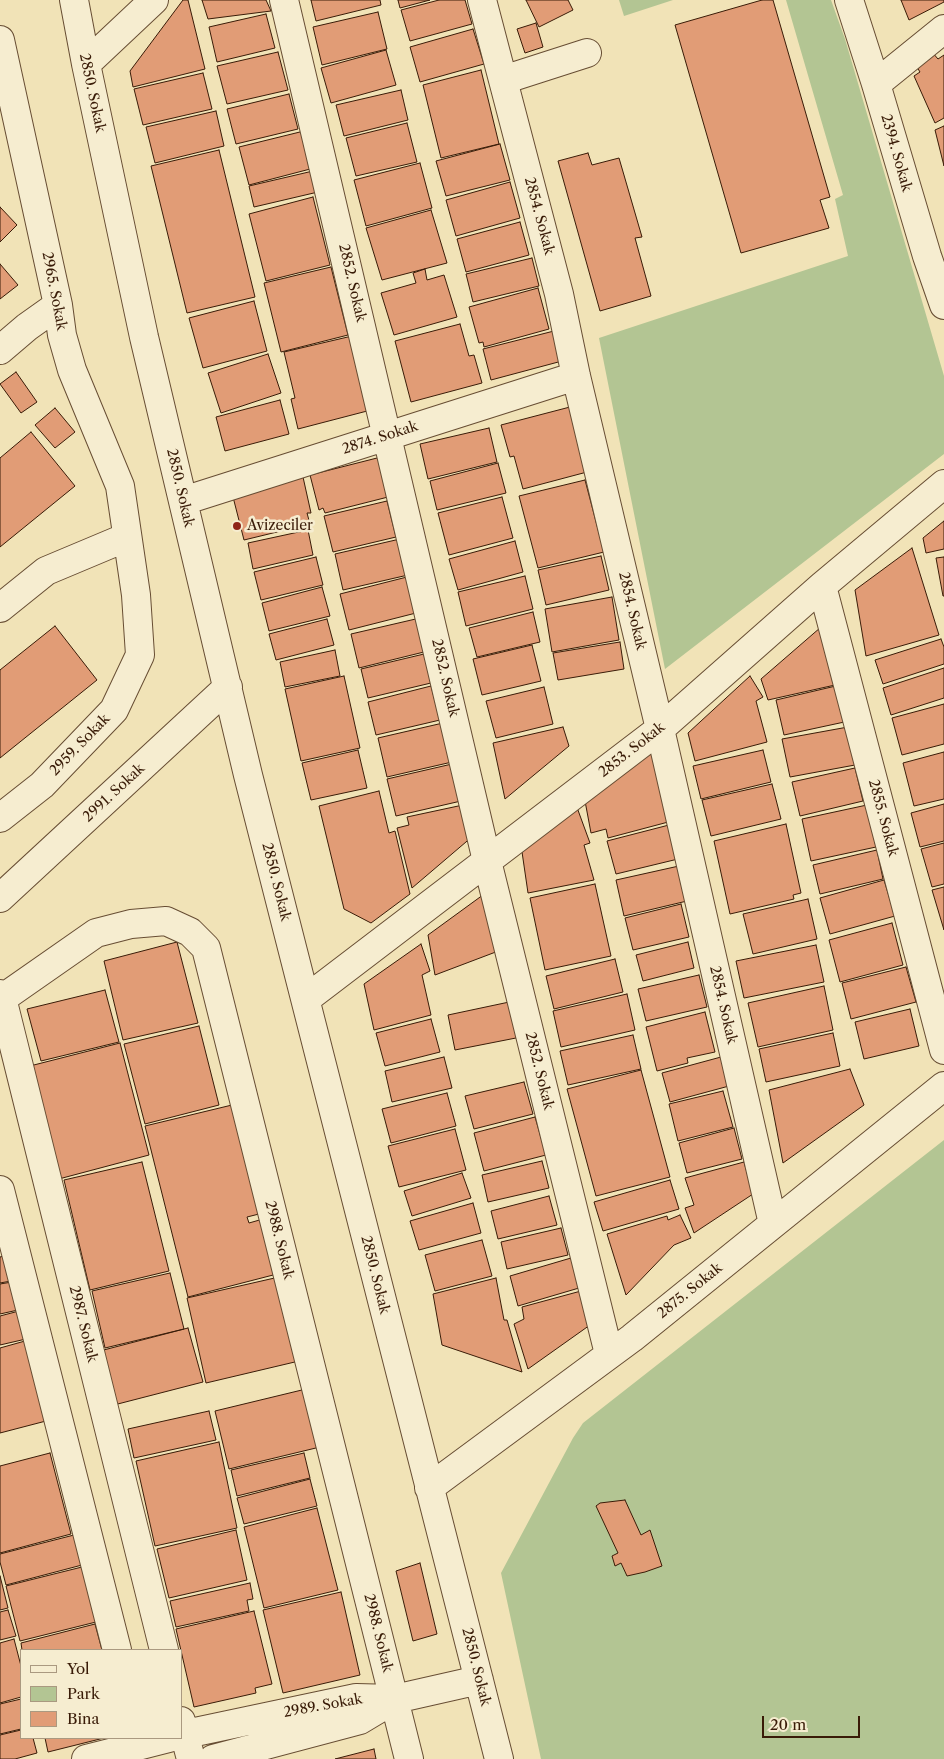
<!DOCTYPE html>
<html>
<head>
<meta charset="utf-8">
<style>
  body { margin:0 }
  #map { position:relative; width:944px; height:1759px; overflow:hidden; background:#f1e3b7; font-family:"Libre Caslon Text",serif }
  canvas { display:block }
  .legend { position:absolute; left:20px; top:1649px; width:162px; height:90px; box-sizing:border-box; background:#f6edd0; border:1px solid #aa9980; margin:0; padding:6px 9px; list-style:none; font-size:15px; color:#391b07 }
  .legend li { display:flex; align-items:center; gap:10px; height:25px }
  .legend b { width:25px; border:1px solid #aa9980 }
  .scale { position:absolute; left:762px; top:1716px; width:98px; height:22px; box-sizing:border-box; border:2px solid #391b07; border-top:0; padding-left:6px; font-size:15px; line-height:18px; white-space:nowrap; color:#391b07; -webkit-text-stroke:4px #f6edd0; paint-order:stroke }
</style>
</head>
<body>
<div id="map">
<canvas width="944" height="1759"></canvas>
<ul class="legend">
<li><b style="height:6px;background:#f6edd0"></b>Yol</li>
<li><b style="height:14px;background:#b3c593"></b>Park</li>
<li><b style="height:14px;background:#e19c76"></b>Bina</li>
</ul>
<div class="scale">20 m</div>
</div>
<script>
const ctx = document.querySelector('canvas').getContext('2d');
ctx.lineJoin = 'round';
function fill(path, color) { ctx.fillStyle = color; ctx.fill(path, 'evenodd'); }
const toPath = rows => new Path2D(rows.map(r => 'M' + r).join(''));
function trace(path, color, width, dash) { ctx.strokeStyle = color; ctx.lineWidth = width; ctx.lineCap = dash ? 'butt' : 'round'; ctx.setLineDash(dash || []); ctx.stroke(path); }
function drawText(font, color, halo, rows, align = 'center') {
  ctx.font = font + ' "Libre Caslon Text",serif'; ctx.lineWidth = 5; ctx.setLineDash([]); ctx.textBaseline = 'middle'; ctx.strokeStyle = halo; ctx.fillStyle = color; for (const [text, x, y, turn = 0] of rows) {
    ctx.save(); ctx.translate(x, y); ctx.rotate((+turn || 0) * Math.PI / 180); ctx.textAlign = isNaN(turn) ? turn : align; if (halo) ctx.strokeText(text, 0, 0); ctx.fillText(text, 0, 0); ctx.restore();
  }
}
const green = toPath([
  [619,0,673,0,624,16],
  [786,0,831,0,845,39,944,376,944,454,665,669,599,338,848,256,835,199,843,195],
  [944,1140,944,1759,541,1759,501,1573,573,1438,583,1423]
]);
const building = toPath([
  [183,0,188,0,205,69,133,87,130,71,183,0],
  [202,0,266,0,271,11,208,19,202,0],
  [311,0,380,0,381,5,316,21,311,0],
  [398,0,430,0,400,8,398,0],
  [439,0,465,0,472,24,410,41,401,10,439,0],
  [526,0,568,0,573,10,539,27,526,0],
  [762,0,773,0,830,197,820,200,829,228,741,253,675,25,762,0],
  [901,0,944,0,944,2,909,20,901,0],
  [378,12,387,49,322,65,313,27,378,12],
  [266,14,275,48,217,62,209,27,266,14],
  [536,23,543,47,525,53,517,29,536,23],
  [473,29,484,64,420,82,410,47,473,29],
  [386,50,396,85,331,103,321,68,386,50],
  [278,52,288,90,227,104,217,66,278,52],
  [932,52,938,59,944,55,944,118,935,123,914,76,920,72,915,64,932,52],
  [481,70,499,144,441,158,423,85,481,70],
  [203,73,212,109,143,125,134,89,203,73],
  [401,90,408,120,344,136,336,105,401,90],
  [289,94,298,129,236,144,227,109,289,94],
  [216,111,224,146,155,163,146,127,216,111],
  [407,123,417,162,356,176,346,138,407,123],
  [944,126,944,166,935,130,944,126],
  [304,131,314,168,249,185,239,147,304,131],
  [500,144,510,180,446,196,436,161,500,144],
  [219,150,255,297,187,313,151,166,219,150],
  [588,153,592,165,619,158,642,237,635,238,651,296,600,311,558,161,588,153],
  [420,163,432,208,366,226,354,180,420,163],
  [313,171,318,192,254,207,249,186,313,171],
  [510,182,520,218,456,236,446,200,510,182],
  [313,197,330,265,266,281,249,214,313,197],
  [0,207,17,225,0,242,0,207],
  [431,210,447,263,382,280,366,228,431,210],
  [520,222,529,255,466,272,457,239,520,222],
  [532,258,539,286,473,302,466,274,532,258],
  [0,264,18,285,0,299,0,264],
  [331,267,348,335,281,352,264,283,331,267],
  [425,269,427,280,444,275,457,317,394,335,381,293,416,283,413,273,425,269],
  [538,288,549,329,484,347,483,342,479,343,469,307,538,288],
  [254,301,267,351,203,368,189,318,254,301],
  [460,324,469,356,474,355,482,383,411,402,395,341,460,324],
  [554,331,562,361,491,380,483,349,554,331],
  [352,336,371,410,298,429,291,399,295,398,284,352,352,336],
  [268,354,281,393,221,413,208,373,268,354],
  [16,372,37,402,21,413,0,384,16,372],
  [280,400,289,434,225,451,216,417,280,400],
  [570,407,587,472,523,489,514,456,510,457,501,425,570,407],
  [55,408,75,432,55,448,35,425,55,408],
  [489,428,497,462,428,479,420,444,489,428],
  [31,432,75,486,0,547,0,458,31,432],
  [381,457,392,496,325,513,323,508,319,510,310,475,381,457],
  [498,463,506,493,437,510,430,481,498,463],
  [303,477,311,513,307,513,310,524,244,540,232,493,303,477],
  [585,480,604,552,538,568,519,496,585,480],
  [502,497,513,538,449,555,438,513,502,497],
  [387,501,396,537,333,552,324,516,387,501],
  [944,521,944,549,926,553,923,538,944,521],
  [308,530,313,555,253,569,248,543,308,530],
  [400,539,408,575,343,590,335,554,400,539],
  [515,541,523,572,458,590,449,559,515,541],
  [912,548,939,635,866,656,855,590,912,548],
  [601,556,609,590,546,605,538,570,601,556],
  [316,557,323,585,261,600,254,572,316,557],
  [944,557,944,596,943,596,936,558,944,557],
  [525,576,533,609,466,626,458,592,525,576],
  [407,577,416,613,349,630,340,594,407,577],
  [322,587,330,616,269,631,262,603,322,587],
  [612,597,619,640,552,652,545,609,612,597],
  [533,612,540,642,477,657,469,628,533,612],
  [420,618,428,651,359,668,351,634,420,618],
  [327,619,334,645,276,660,269,634,327,619],
  [828,621,844,683,768,700,761,679,828,621],
  [55,626,97,680,0,758,0,670,55,626],
  [941,639,944,647,944,664,883,684,875,660,941,639],
  [620,642,624,669,558,680,553,653,620,642],
  [532,645,541,681,482,695,473,659,532,645],
  [335,650,340,676,285,687,280,662,335,650],
  [424,654,431,683,368,698,361,669,424,654],
  [944,668,944,698,891,715,883,688,944,668],
  [344,676,360,748,301,761,285,689,344,676],
  [750,676,763,697,756,701,767,742,695,761,688,733,750,676],
  [840,685,849,721,784,735,776,700,840,685],
  [431,686,440,720,376,735,368,702,431,686],
  [544,687,553,724,496,738,486,701,544,687],
  [944,704,944,744,902,755,892,718,944,704],
  [443,723,452,762,387,777,378,738,443,723],
  [563,727,569,746,505,799,493,743,563,727],
  [848,727,855,765,790,777,782,739,848,727],
  [358,750,367,788,311,800,302,763,358,750],
  [763,750,771,782,701,799,693,766,763,750],
  [652,751,672,821,608,838,606,829,591,833,585,801,652,751],
  [944,752,944,799,914,806,903,763,944,752],
  [452,764,461,801,396,816,387,779,452,764],
  [855,768,863,801,800,816,792,782,855,768],
  [772,784,781,819,711,836,702,800,772,784],
  [379,791,389,833,395,831,410,894,371,923,344,909,319,806,379,791],
  [575,802,590,843,584,845,594,880,528,893,521,845,575,802],
  [944,804,944,841,920,847,911,813,944,804],
  [463,805,473,836,412,888,397,828,409,825,407,817,463,805],
  [867,805,876,847,811,861,802,819,867,805],
  [786,824,801,893,793,895,794,899,730,914,714,841,786,824],
  [669,825,678,859,616,874,607,841,669,825],
  [944,843,944,884,932,887,921,849,944,843],
  [877,850,883,879,820,894,813,865,877,850],
  [679,866,687,901,624,916,616,880,679,866],
  [884,880,895,916,830,934,820,898,884,880],
  [595,884,611,956,545,970,530,898,595,884],
  [944,887,944,930,932,890,944,887],
  [487,892,501,950,435,975,428,935,487,892],
  [808,899,817,939,753,954,743,914,808,899],
  [681,904,689,937,633,950,625,918,681,904],
  [892,923,903,965,840,982,829,940,892,923],
  [177,942,198,1023,123,1040,104,961,177,942],
  [688,942,694,968,643,981,636,955,688,942],
  [421,944,430,971,422,975,431,1015,374,1030,364,984,421,944],
  [816,945,824,982,744,998,736,961,816,945],
  [615,959,623,992,554,1009,546,976,615,959],
  [906,967,916,1002,851,1019,842,983,906,967],
  [699,975,707,1007,646,1021,638,989,699,975],
  [824,986,833,1030,758,1047,748,1003,824,986],
  [105,990,119,1042,41,1061,27,1009,105,990],
  [627,994,635,1030,561,1047,553,1011,627,994],
  [514,1001,521,1037,455,1050,448,1015,514,1001],
  [910,1009,919,1046,864,1059,855,1022,910,1009],
  [705,1012,715,1052,687,1058,688,1063,657,1071,646,1027,705,1012],
  [431,1019,440,1052,385,1066,376,1033,431,1019],
  [199,1026,219,1105,145,1124,124,1044,199,1026],
  [833,1033,840,1066,766,1082,759,1049,833,1033],
  [633,1035,641,1069,568,1085,560,1051,633,1035],
  [120,1043,149,1155,55,1180,26,1067,120,1043],
  [444,1057,452,1088,392,1102,385,1071,444,1057],
  [721,1057,729,1086,670,1102,662,1073,721,1057],
  [850,1069,864,1105,783,1163,769,1090,850,1069],
  [641,1070,670,1177,596,1196,567,1089,641,1070],
  [524,1082,533,1114,474,1129,465,1096,524,1082],
  [723,1091,733,1127,678,1141,669,1104,723,1091],
  [447,1093,456,1126,391,1143,382,1109,447,1093],
  [232,1105,259,1214,247,1217,249,1223,263,1219,277,1274,188,1297,145,1126,232,1105],
  [535,1117,546,1155,484,1171,474,1133,535,1117],
  [734,1128,742,1159,687,1173,679,1143,734,1128],
  [455,1129,466,1170,399,1187,388,1146,455,1129],
  [542,1161,549,1188,488,1202,482,1175,542,1161],
  [142,1162,169,1271,90,1290,64,1180,142,1162],
  [744,1162,753,1194,694,1233,685,1208,694,1205,685,1178,744,1162],
  [462,1173,471,1198,412,1216,404,1191,462,1173],
  [670,1180,679,1209,603,1231,594,1202,670,1180],
  [549,1196,557,1225,498,1239,491,1211,549,1196],
  [473,1203,481,1233,419,1250,410,1221,473,1203],
  [680,1215,691,1238,674,1245,626,1295,607,1234,667,1216,668,1220,680,1215],
  [561,1228,568,1255,507,1269,501,1242,561,1228],
  [482,1240,492,1276,435,1291,425,1255,482,1240],
  [4,1256,11,1281,0,1283,0,1257,4,1256],
  [571,1258,579,1288,518,1306,510,1276,571,1258],
  [170,1273,184,1329,105,1348,92,1291,170,1273],
  [279,1277,299,1361,206,1383,187,1298,279,1277],
  [496,1278,504,1320,507,1320,522,1372,442,1345,433,1294,496,1278],
  [12,1282,18,1310,0,1314,0,1284,12,1282],
  [581,1291,590,1325,528,1369,514,1324,524,1319,522,1307,581,1291],
  [19,1311,26,1339,0,1345,0,1316,19,1311],
  [188,1328,203,1382,110,1406,96,1352,188,1328],
  [25,1341,46,1421,0,1433,0,1348,25,1341],
  [306,1389,320,1447,229,1469,215,1411,306,1389],
  [209,1411,216,1440,134,1458,128,1429,209,1411],
  [219,1442,237,1528,155,1546,136,1461,219,1442],
  [50,1453,71,1534,0,1553,0,1466,50,1453],
  [304,1453,310,1478,237,1496,231,1470,304,1453],
  [310,1479,317,1506,244,1524,237,1498,310,1479],
  [625,1500,641,1535,650,1530,662,1566,645,1572,627,1576,621,1563,615,1566,612,1556,618,1553,596,1506,600,1503,625,1500],
  [317,1508,338,1590,264,1608,244,1527,317,1508],
  [236,1530,247,1580,169,1598,157,1549,236,1530],
  [74,1535,82,1565,6,1585,0,1562,0,1554,74,1535],
  [420,1563,437,1634,413,1641,396,1571,420,1563],
  [82,1567,96,1622,20,1641,6,1586,82,1567],
  [0,1576,8,1608,0,1610,0,1576],
  [250,1583,253,1599,247,1600,249,1611,176,1627,170,1601,250,1583],
  [341,1592,360,1675,283,1693,263,1610,341,1592],
  [8,1610,16,1636,0,1640,0,1612,8,1610],
  [254,1611,272,1684,255,1688,256,1693,194,1707,176,1629,254,1611],
  [95,1624,102,1650,22,1650,21,1643,95,1624],
  [14,1639,21,1666,21,1697,0,1703,0,1643,14,1639],
  [21,1699,21,1729,0,1734,0,1704,21,1699],
  [21,1730,21,1738,33,1738,37,1753,15,1759,0,1759,0,1735,21,1730],
  [45,1738,104,1738,48,1752,45,1738],
  [374,1749,376,1759,335,1759,374,1749]
]);
const minor = toPath([
  [74,0,86,64,144,337,248,775,499,1759],
  [284,0,487,861,609,1354],
  [482,0,559,294,576,376,660,729,773,1224],
  [849,0,876,84,927,256,944,305],
  [0,40,58,305,62,335,72,370,120,486,136,595,140,655,114,710,42,785,0,818],
  [86,64,154,0],
  [503,80,587,53],
  [876,84,944,29],
  [0,350,27,327,58,305],
  [183,501,576,376],
  [822,586,944,1050],
  [0,608,46,571,127,537],
  [0,898,228,687],
  [0,994,2,998,164,1650],
  [306,999,660,729,822,586,944,484],
  [0,1000,96,933,131,924,166,921,190,932,206,948,409,1759],
  [0,1190,117,1650],
  [429,1488,632,1338,944,1086],
  [181,1721,191,1759],
  [181,1735,356,1698,395,1699,479,1680],
  [86,1759,169,1738],
  [213,1759,360,1720,395,1699]
]);
const markers = [
  [237,526,5,"#8f2418"]
];
const streetNames = [
  ["2850. Sokak",92,93,78],
  ["2394. Sokak",896,153,74],
  ["2854. Sokak",539,216,75],
  ["2852. Sokak",352,283,77],
  ["2965. Sokak",54,291,79],
  ["2874. Sokak",380,438,-18],
  ["2850. Sokak",180,488,77],
  ["2854. Sokak",632,611,77],
  ["2852. Sokak",445,678,77],
  ["2959. Sokak",80,745,-46],
  ["2853. Sokak",632,750,-38],
  ["2991. Sokak",114,793,-43],
  ["2855. Sokak",883,818,75],
  ["2850. Sokak",276,882,76],
  ["2854. Sokak",723,1005,77],
  ["2852. Sokak",539,1071,76],
  ["2988. Sokak",279,1240,76],
  ["2850. Sokak",375,1275,76],
  ["2875. Sokak",690,1291,-39],
  ["2987. Sokak",83,1324,76],
  ["2988. Sokak",378,1633,76],
  ["2850. Sokak",476,1667,76],
  ["2989. Sokak",323,1706,-10]
];
const poiNames = [
  ["Avizeciler",247,526]
];
fill(green, '#b3c593');
fill(building, '#e19c76');
trace(building, '#391b07', 1);
trace(minor, '#674d33', 30);
trace(minor, '#f6edd0', 28);
for (const [x, y, r, color] of markers) { const dot = new Path2D(); dot.arc(x, y, r, 0, 2 * Math.PI); ctx.fillStyle = color; ctx.fill(dot); trace(dot, '#f6edd0', 2); }
drawText('14px', '#391b07', '#f6edd0', streetNames);
drawText('14px', '#391b07', '#f6edd0', poiNames, 'left');
</script>
</body>
</html>
